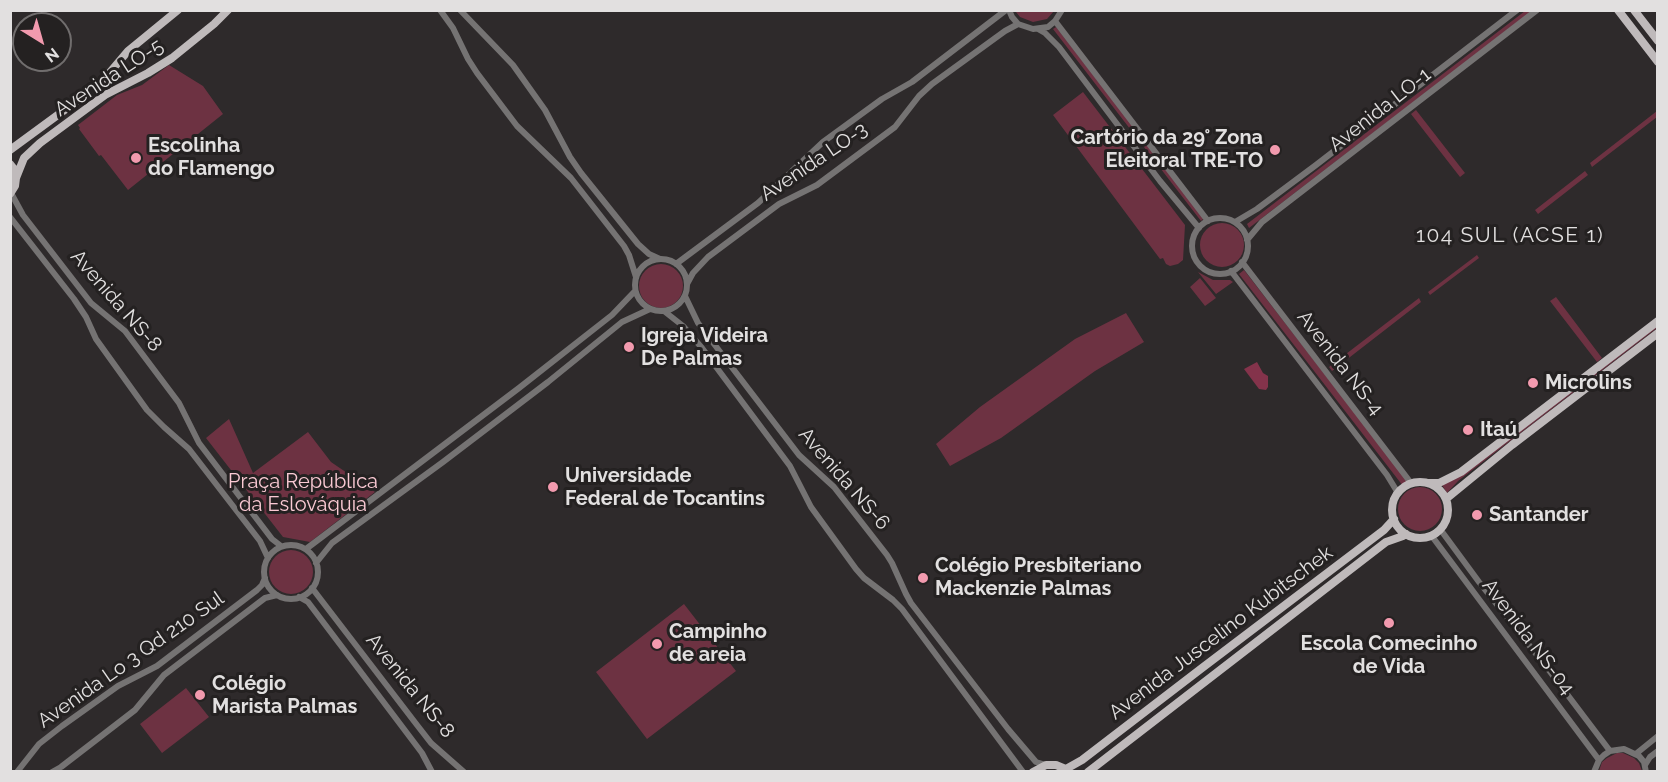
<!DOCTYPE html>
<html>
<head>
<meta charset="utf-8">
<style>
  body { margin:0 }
  #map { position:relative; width:1668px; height:782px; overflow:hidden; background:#2e2a2b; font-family:Raleway,sans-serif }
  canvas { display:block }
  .frame { position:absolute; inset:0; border:12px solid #e2e0e0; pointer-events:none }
  .north { position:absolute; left:12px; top:12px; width:60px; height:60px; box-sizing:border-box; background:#242121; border:2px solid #706d6d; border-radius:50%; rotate:143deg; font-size:16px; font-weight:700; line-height:24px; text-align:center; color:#e2e0e0 }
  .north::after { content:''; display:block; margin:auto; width:21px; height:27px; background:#f29aae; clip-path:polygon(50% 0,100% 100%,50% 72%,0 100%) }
</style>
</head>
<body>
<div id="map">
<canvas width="1668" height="782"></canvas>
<div class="frame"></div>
<div class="north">N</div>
</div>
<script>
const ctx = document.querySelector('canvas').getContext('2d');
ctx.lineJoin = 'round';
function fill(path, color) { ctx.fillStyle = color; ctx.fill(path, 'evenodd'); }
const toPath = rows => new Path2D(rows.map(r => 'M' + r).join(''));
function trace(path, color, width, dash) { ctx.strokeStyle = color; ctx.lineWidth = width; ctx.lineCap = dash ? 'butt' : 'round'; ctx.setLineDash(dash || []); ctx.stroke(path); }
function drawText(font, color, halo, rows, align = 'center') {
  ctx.font = font + ' Raleway,sans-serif'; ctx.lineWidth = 6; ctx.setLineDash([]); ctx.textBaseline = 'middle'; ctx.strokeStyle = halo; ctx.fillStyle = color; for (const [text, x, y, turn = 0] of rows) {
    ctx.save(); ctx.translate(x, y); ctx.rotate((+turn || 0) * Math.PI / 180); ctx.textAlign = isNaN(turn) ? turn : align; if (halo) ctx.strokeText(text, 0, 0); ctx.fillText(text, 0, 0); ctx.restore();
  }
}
const green = toPath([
  [1525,11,1532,11,1249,228,1247,224],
  [1016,12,1016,11,1054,11,1047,19,1033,22,1020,17],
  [1056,27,1204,218,1201,221,1053,29],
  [169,65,203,86,223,114,128,190,101,155,99,156,79,129,80,128,78,125,117,95,142,85],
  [1083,92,1185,225,1183,260,1178,264,1170,266,1166,264,1163,258,1160,259,1053,115],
  [1416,110,1465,173,1460,177,1411,114],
  [1657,111,1657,117,1592,167,1590,163],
  [1585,171,1588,175,1538,214,1535,210],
  '1200 245a22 22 0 1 1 44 0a22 22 0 1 1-44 0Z',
  [1477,255,1479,258,1430,295,1428,292],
  '639 286a22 22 0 1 1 44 0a22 22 0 1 1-44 0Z',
  [1244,270,1408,482,1403,486,1239,274],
  [1198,272,1213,280,1230,280,1233,282,1216,294],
  [1200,278,1216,298,1205,306,1190,287],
  [1556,297,1602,358,1597,362,1550,301],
  [1419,298,1421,302,1332,371,1329,367],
  [1126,313,1144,342,1095,371,1001,438,950,466,936,444,980,407,1075,339],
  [1657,323,1657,328,1458,481,1447,493,1442,485],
  [229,419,253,473,308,432,331,462,375,492,310,542,283,537,206,438],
  '1398 509a22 22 0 1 1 44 0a22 22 0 1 1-44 0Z',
  '269 572a22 22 0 1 1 44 0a22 22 0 1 1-44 0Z',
  [684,604,736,671,647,739,596,672],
  [186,688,209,717,162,753,140,724],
  [1617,753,1623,753,1634,758,1639,763,1642,771,1599,771,1602,762,1607,758]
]);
const forest = toPath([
  [1257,362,1263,373,1268,376,1268,387,1266,390,1259,389,1244,369]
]);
const minor = toPath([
  [440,10,453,28,468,59,477,73,517,126,571,178,624,246,629,255,636,277],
  [460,10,513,65,545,110,570,157,581,173,638,244,649,254,660,259],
  [1009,10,1012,17,1018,24,1033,29,1048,27,1055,21,1062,10],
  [1055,21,1208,221],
  [1038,29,1045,33,1059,47,1160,181,1199,228],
  [11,193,23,215,91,303,125,331,179,403,199,443,272,539,281,546],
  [10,217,74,299,86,317,96,339,147,410,164,427,189,449,260,541,268,558],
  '1192 246a28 28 0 1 1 56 0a28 28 0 1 1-56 0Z',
  [1235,222,1257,209,1316,165,1517,10],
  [1247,240,1262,222,1537,10],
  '635 285a26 26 0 1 1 52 0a26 26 0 1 1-52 0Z',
  [1242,262,1411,483],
  [676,264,758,203,823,142,882,99,912,82,1006,10],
  [1231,271,1387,475,1398,493],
  [687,284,693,273,708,257,779,204,817,185,895,127,919,96,932,84,1005,31,1018,24],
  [685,296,698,323,799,455,834,487,887,555,892,563,906,594,911,603,1008,729,1036,762,1046,765],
  [664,311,683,326,702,348,790,466,811,507,856,569,864,578,893,600,902,609,1023,772],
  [1440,529,1479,582,1548,669,1610,751],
  [1431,535,1599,760],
  '264 572a27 27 0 1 1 54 0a27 27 0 1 1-54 0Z',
  [306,549,519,388,612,315,635,291],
  [316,563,332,543,443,462,548,382,622,322,650,309],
  [312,588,417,725,431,743,464,772],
  [299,597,308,602,422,753,432,772],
  [1637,753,1658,736],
  [1645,765,1650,757,1658,751],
  [17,772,39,744,62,726,118,686,157,666,257,590,262,585,265,578],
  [52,772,61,767,135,710,164,675,265,598,277,595],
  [1594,772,1599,760,1604,755,1610,751,1624,749,1639,756,1644,762,1646,772]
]);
const major = toPath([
  [1618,10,1658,62],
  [1634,10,1658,41],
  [10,150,100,84,128,51,178,10],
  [10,164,14,169,16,178,15,186,10,194],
  [16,178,24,158,40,143,105,95,148,73,172,58,214,24,228,10],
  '1392 510a28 28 0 1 1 56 0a28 28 0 1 1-56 0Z',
  [1427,483,1439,483,1461,472,1658,321],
  [1446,499,1512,445,1658,333],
  [1066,769,1082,760,1202,668,1384,530,1394,519],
  [1033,772,1046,765,1056,765,1068,770],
  [1088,772,1386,542,1403,536,1406,534]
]);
const markers = [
  [1275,150,6,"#f29aae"],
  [136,158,6,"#f29aae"],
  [629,347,6,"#f29aae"],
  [1533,383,6,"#f29aae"],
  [1468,430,6,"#f29aae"],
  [553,487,6,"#f29aae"],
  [1477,515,6,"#f29aae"],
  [923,578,6,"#f29aae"],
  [1389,623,6,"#f29aae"],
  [657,644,6,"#f29aae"],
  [200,695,6,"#f29aae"]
];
const streetNames = [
  ["Avenida LO-5",109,78,-33],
  ["Avenida LO-1",1380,110,-38],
  ["Avenida LO-3",814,162,-34],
  ["Avenida NS-8",116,301,49],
  ["Avenida NS-4",1340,363,52],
  ["Avenida NS-6",844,479,49],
  ["Avenida Juscelino Kubitschek",1221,633,-37],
  ["Avenida NS-04",1528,637,53],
  ["Avenida Lo 3 Qd 210 Sul",131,660,-35],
  ["Avenida NS-8",410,686,51]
];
const poiNames = [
  ["Cartório da 29° Zona",1263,138,"right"],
  ["Eleitoral TRE-TO",1263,161,"right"],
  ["Escolinha",148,146],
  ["do Flamengo",148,169],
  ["Igreja Videira",641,336],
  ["De Palmas",641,359],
  ["Microlins",1545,383],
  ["Itaú",1480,430],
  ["Universidade",565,476],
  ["Federal de Tocantins",565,499],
  ["Santander",1489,515],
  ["Colégio Presbiteriano",935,566],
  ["Mackenzie Palmas",935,589],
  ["Campinho",669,632],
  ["de areia",669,655],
  ["Escola Comecinho",1389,644,"center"],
  ["de Vida",1389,667,"center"],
  ["Colégio",212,684],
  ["Marista Palmas",212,707]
];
const parkNames = [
  ["Praça República",303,482],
  ["da Eslováquia",303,505]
];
const neighbourhoodNames = [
  ["104 SUL (ACSE 1)",1510,236]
];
fill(green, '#6d3242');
fill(forest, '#84334b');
trace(minor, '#757373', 6);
trace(major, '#bfbabb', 8);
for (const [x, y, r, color] of markers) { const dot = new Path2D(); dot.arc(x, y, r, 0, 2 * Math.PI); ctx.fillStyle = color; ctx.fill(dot); trace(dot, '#242121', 2); }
drawText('20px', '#e2e0e0', '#242121', streetNames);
drawText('bold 20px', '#e2e0e0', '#242121', poiNames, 'left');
drawText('20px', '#fbcad4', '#242121', parkNames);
ctx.letterSpacing = '1.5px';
drawText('21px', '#e2e0e0', '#242121', neighbourhoodNames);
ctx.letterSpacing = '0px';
</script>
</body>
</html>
